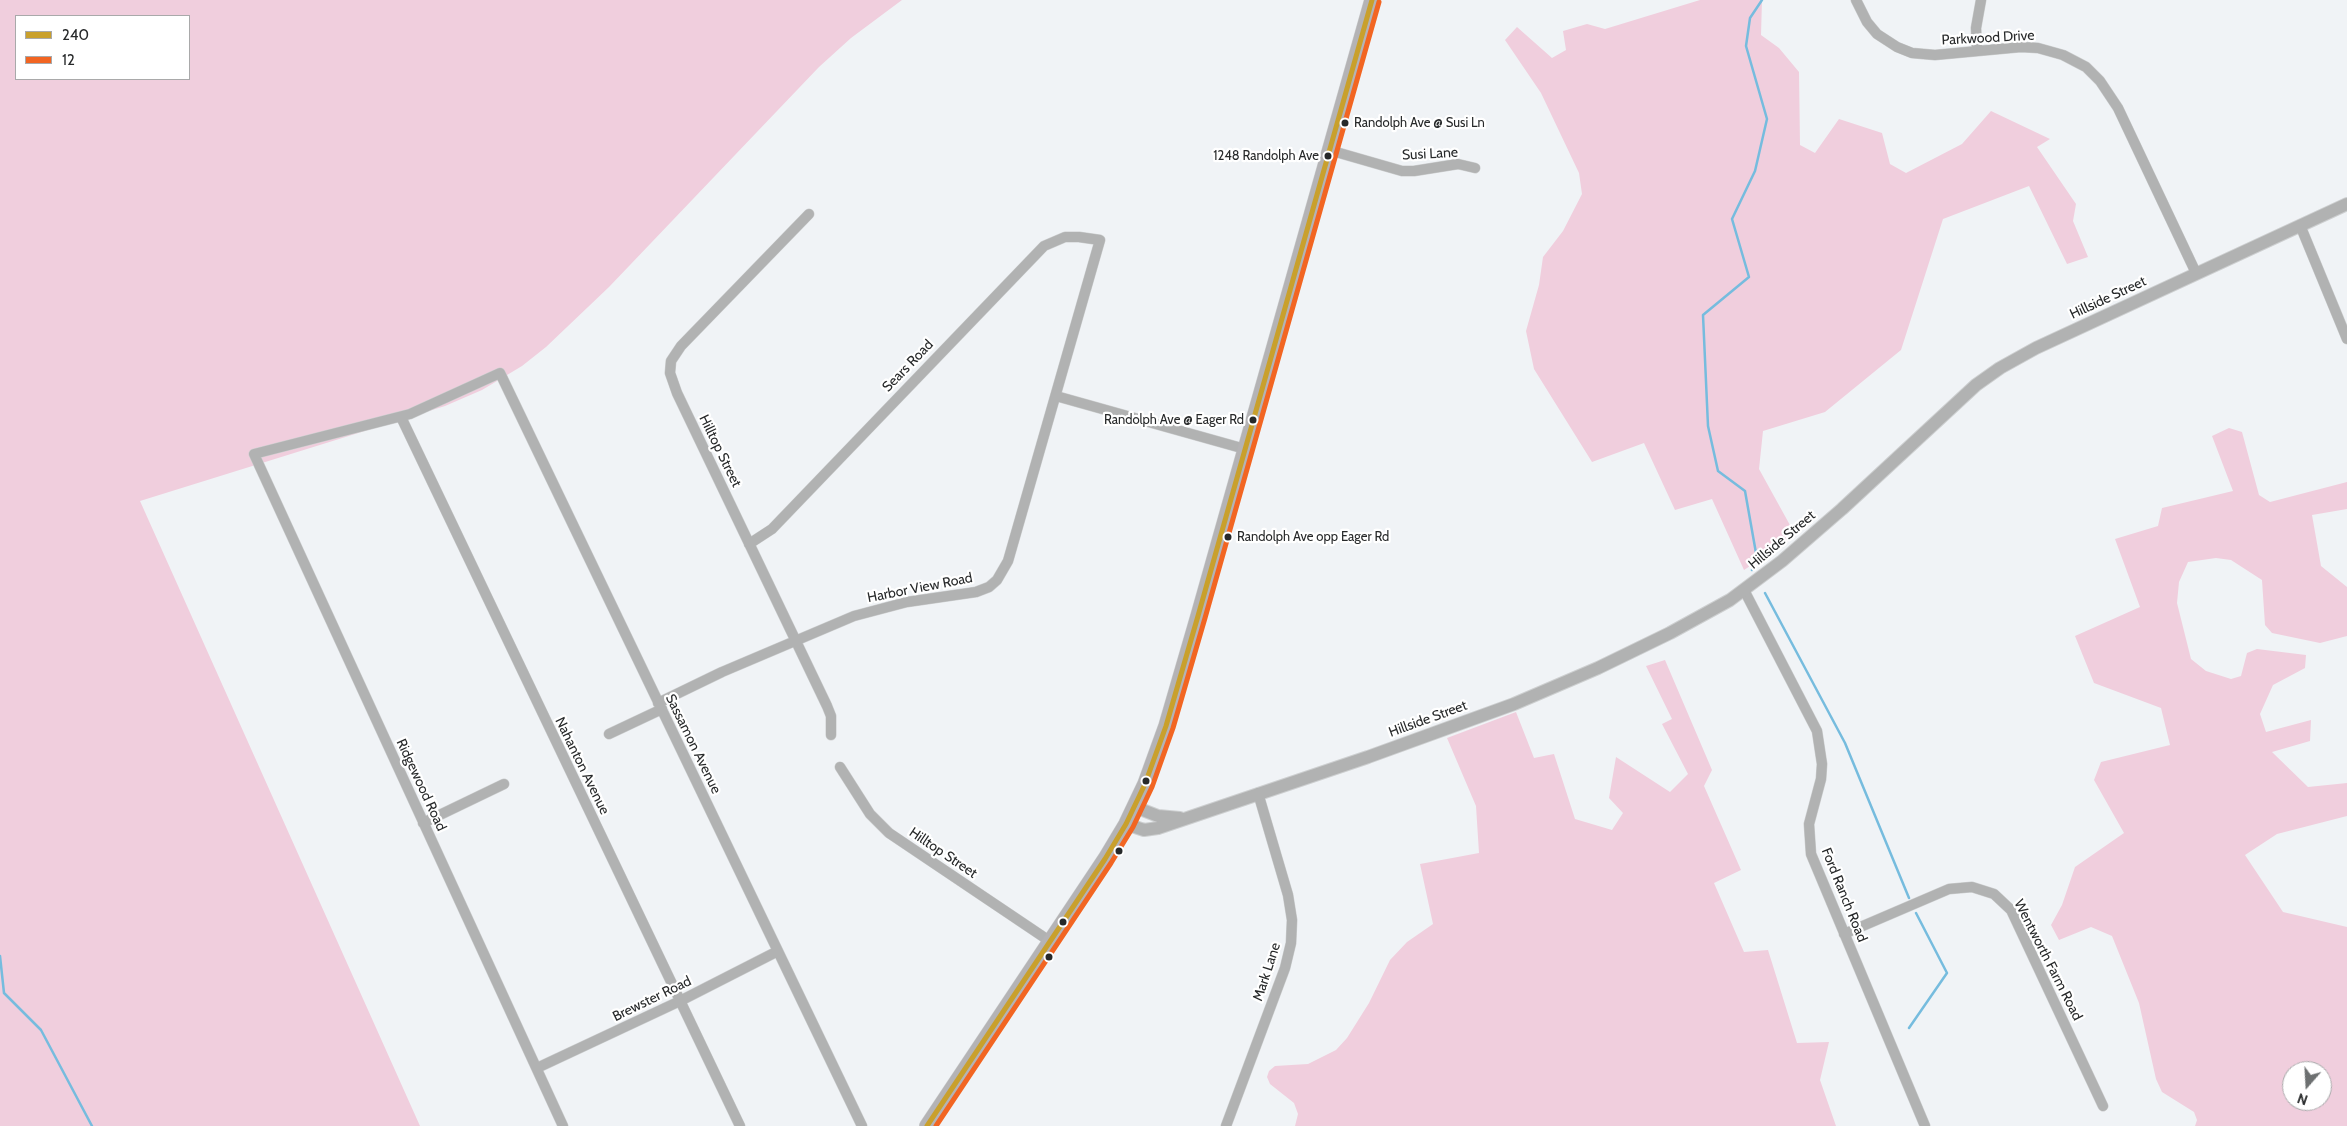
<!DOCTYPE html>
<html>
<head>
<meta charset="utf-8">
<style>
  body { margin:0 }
  #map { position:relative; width:2347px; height:1126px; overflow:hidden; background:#f0f3f6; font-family:Cabin,sans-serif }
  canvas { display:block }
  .legend { position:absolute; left:15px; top:15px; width:175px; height:65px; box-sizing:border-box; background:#fff; border:1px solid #a9a9aa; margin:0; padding:6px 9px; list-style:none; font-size:15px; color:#27292a }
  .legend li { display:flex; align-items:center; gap:10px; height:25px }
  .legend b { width:25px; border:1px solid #a9a9aa }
  .north { position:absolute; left:2282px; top:1061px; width:50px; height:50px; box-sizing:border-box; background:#fff; border:1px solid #a9a9aa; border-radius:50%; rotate:199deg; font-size:14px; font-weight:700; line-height:20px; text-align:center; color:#27292a }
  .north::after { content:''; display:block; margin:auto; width:18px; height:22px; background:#6d7071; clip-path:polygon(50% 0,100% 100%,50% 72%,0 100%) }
</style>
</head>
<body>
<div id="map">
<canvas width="2347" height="1126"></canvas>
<ul class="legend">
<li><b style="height:6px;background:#c9a02c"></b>240</li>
<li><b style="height:6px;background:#f26522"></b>12</li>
</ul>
<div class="north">N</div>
</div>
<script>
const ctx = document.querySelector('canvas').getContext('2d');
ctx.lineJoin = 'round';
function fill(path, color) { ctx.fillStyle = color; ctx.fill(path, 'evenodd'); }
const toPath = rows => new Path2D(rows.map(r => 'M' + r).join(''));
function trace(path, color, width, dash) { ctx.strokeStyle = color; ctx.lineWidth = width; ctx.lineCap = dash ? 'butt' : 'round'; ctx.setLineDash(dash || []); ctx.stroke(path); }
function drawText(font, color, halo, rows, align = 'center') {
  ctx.font = font + ' Cabin,sans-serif'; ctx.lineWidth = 4.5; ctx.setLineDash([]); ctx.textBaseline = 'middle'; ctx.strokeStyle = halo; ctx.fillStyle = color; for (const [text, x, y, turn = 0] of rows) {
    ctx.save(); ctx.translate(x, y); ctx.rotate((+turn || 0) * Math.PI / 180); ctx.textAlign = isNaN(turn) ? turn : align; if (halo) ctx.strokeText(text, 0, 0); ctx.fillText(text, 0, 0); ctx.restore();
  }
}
const green = toPath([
  [0,0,902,0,851,38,819,67,609,287,546,347,522,366,482,390,445,406,140,501,420,1126,0,1126],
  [16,16,189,16,189,79,16,79],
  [1700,0,1762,0,1761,35,1779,48,1799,72,1800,145,1815,153,1839,119,1882,133,1890,164,1906,173,1962,144,1991,111,2050,139,2037,147,2076,204,2073,221,2088,257,2067,264,2029,186,1943,219,1901,350,1825,412,1763,431,1759,469,1796,536,1744,570,1712,499,1675,510,1644,443,1592,462,1534,369,1526,331,1539,285,1543,257,1563,231,1582,194,1579,173,1541,93,1505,40,1517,27,1552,58,1566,50,1563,31,1587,24,1605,29],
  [2229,428,2242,432,2259,495,2270,502,2347,482,2347,509,2312,515,2321,566,2347,587,2347,636,2320,643,2272,633,2265,625,2262,580,2231,560,2216,558,2188,562,2179,582,2177,603,2191,659,2206,671,2231,679,2241,676,2247,653,2257,649,2306,655,2305,668,2273,685,2260,714,2266,732,2311,720,2310,741,2272,752,2308,787,2347,783,2347,816,2277,834,2245,855,2283,912,2347,927,2347,1126,2195,1126,2197,1120,2194,1112,2162,1092,2156,1079,2139,1003,2112,936,2091,927,2059,940,2051,925,2062,905,2075,867,2124,833,2094,780,2101,762,2170,745,2161,708,2094,683,2075,636,2140,607,2115,539,2158,526,2162,508,2233,491,2212,436],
  [2292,1071,2322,1071,2322,1101,2292,1101],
  [1665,660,1712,770,1704,786,1741,870,1714,883,1744,952,1768,950,1797,1043,1829,1042,1820,1080,1836,1126,1295,1126,1298,1114,1294,1103,1270,1084,1267,1077,1269,1071,1275,1066,1308,1064,1336,1050,1347,1038,1369,1003,1390,960,1407,942,1433,924,1420,864,1479,853,1476,806,1447,738,1516,712,1534,758,1554,754,1575,819,1612,830,1623,813,1609,798,1616,757,1670,792,1688,774,1662,724,1672,719,1646,666]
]);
const stream = toPath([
  [1752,570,1756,553,1745,491,1718,471,1708,426,1703,315,1749,277,1732,219,1755,171,1767,119,1746,46,1750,18,1762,0],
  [1765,593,1845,743,1909,898],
  [0,956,4,993,41,1030,92,1126],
  [1909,1028,1947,973,1916,913]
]);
const minor = toPath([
  [1856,0,1867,22,1877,34,1897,47,1912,53,1935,55,2021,47,2038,48,2063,55,2086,67,2100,81,2118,108,2196,273],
  [1977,51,1976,28,1981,0],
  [1329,150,1402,171,1414,171,1458,164,1475,168],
  [809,214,681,346,671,361,670,373,677,393,827,706,831,716,831,735],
  [2300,225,2347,339],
  [1056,396,1245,449],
  [401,417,740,1126],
  [1744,590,1817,731,1822,764,1821,779,1809,824,1811,854,1925,1126],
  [658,703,722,672,854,616,907,602,976,592,989,587,997,580,1008,561,1100,240,1079,237,1065,237,1044,246,772,529,749,544],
  [609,734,662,709],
  [840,767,870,814,889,833,1051,942],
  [423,823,504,784],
  [1844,934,1949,889,1972,887,1994,894,2011,910,2103,1106],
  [537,1068,680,1001,778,951],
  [563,1126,254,454,410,414,500,373,862,1126],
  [1226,1126,1285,968,1291,943,1292,920,1288,895,1258,793]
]);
const tertiary = toPath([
  [1135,807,1158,816,1180,818],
  [1126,824,1144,830,1158,828,1368,757,1514,704,1598,668,1670,633,1730,600,1782,561,1842,509,1976,385,2000,368,2036,348,2347,204]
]);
const primary = toPath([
  [927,1126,1105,859,1126,824,1145,784,1166,726,1198,616,1372,0]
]);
const bus1 = toPath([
  [927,1126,1105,859,1126,824,1145,784,1166,726,1198,616,1372,0]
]);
const bus2 = toPath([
  [936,1126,1111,863,1133,827,1152,787,1173,728,1205,618,1379,2]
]);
const markers = [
  [1345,123,4.5,"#27292a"],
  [1328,156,4.5,"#27292a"],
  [1253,420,4.5,"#27292a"],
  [1228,537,4.5,"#27292a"],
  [1146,781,4.5,"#27292a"],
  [1119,851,4.5,"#27292a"],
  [1063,922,4.5,"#27292a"],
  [1049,957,4.5,"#27292a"]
];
const busNames = [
  ["Randolph Ave @ Susi Ln",1354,123],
  ["1248 Randolph Ave",1319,156,"right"],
  ["Randolph Ave @ Eager Rd",1244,420,"right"],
  ["Randolph Ave opp Eager Rd",1237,537]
];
const streetNames = [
  ["Parkwood Drive",1988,38,-3],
  ["Susi Lane",1430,154,-3],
  ["Hillside Street",2108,298,-25],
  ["Sears Road",908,366,-46],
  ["Hilltop Street",720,451,64],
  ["Hillside Street",1782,540,-40],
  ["Harbor View Road",920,588,-11],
  ["Hillside Street",1428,719,-20],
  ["Sassamon Avenue",693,744,64],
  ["Nahanton Avenue",582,766,64],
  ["Ridgewood Road",421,785,65],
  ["Hilltop Street",943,853,34],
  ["Ford Ranch Road",1844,895,68],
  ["Wentworth Farm Road",2048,960,63],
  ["Mark Lane",1267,972,-72],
  ["Brewster Road",652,999,-26]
];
fill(green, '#f0cedd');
trace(stream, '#76bcde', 2.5);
trace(minor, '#cdcfd0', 11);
trace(tertiary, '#cdcfd0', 14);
trace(primary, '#cdcfd0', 16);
trace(minor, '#b1b2b2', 10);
trace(tertiary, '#b1b2b2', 12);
trace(primary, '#b4b3b5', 15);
trace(bus1, '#c9a02c', 5);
trace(bus2, '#f26522', 5);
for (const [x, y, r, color] of markers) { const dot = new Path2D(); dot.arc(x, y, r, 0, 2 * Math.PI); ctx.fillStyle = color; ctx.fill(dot); trace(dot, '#fff', 2); }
drawText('13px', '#27292a', '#fff', busNames, 'left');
drawText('14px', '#27292a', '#fff', streetNames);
</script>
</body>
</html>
